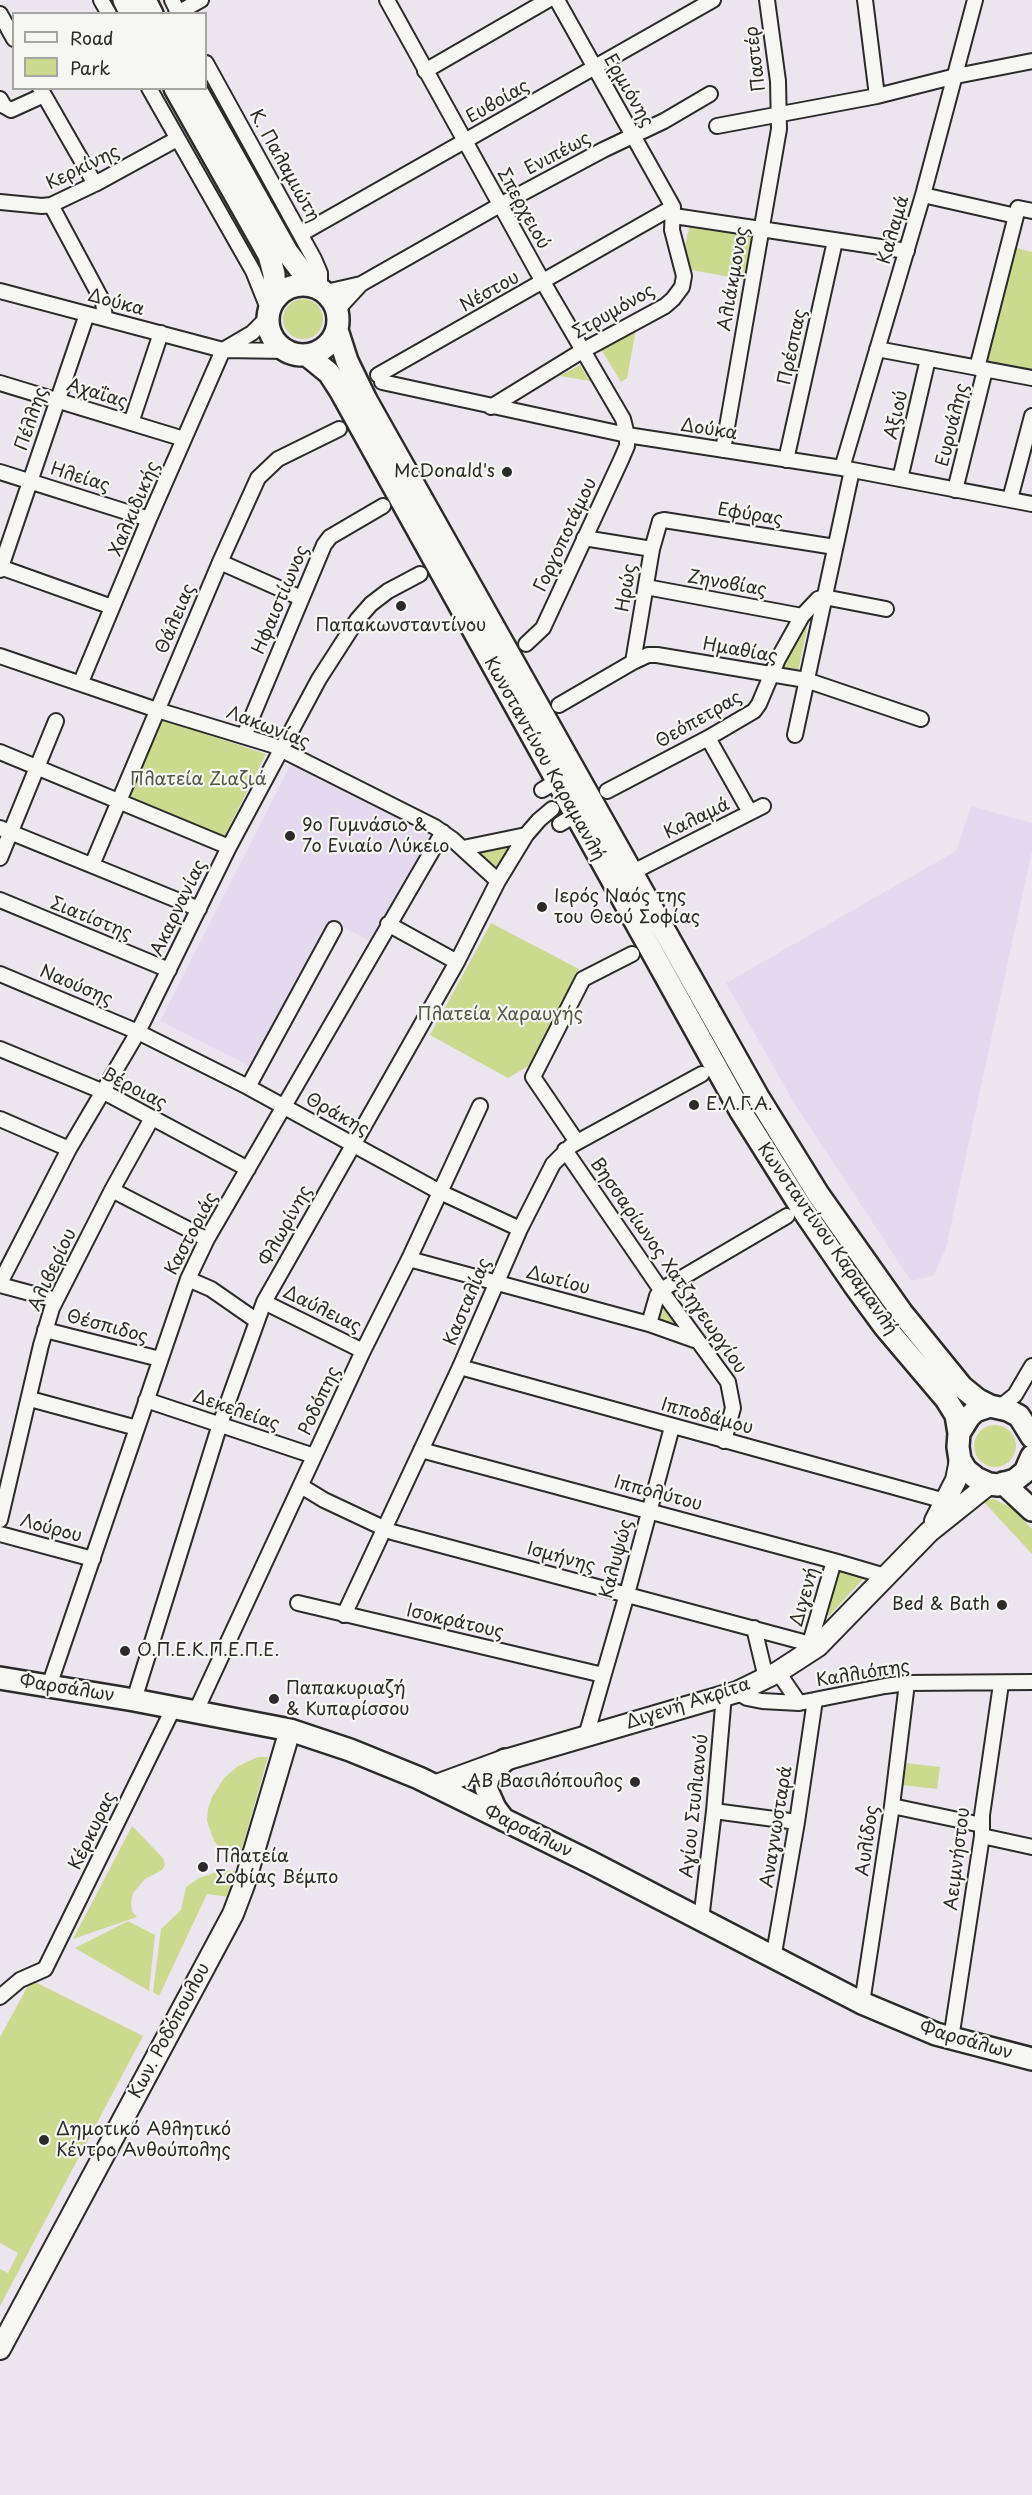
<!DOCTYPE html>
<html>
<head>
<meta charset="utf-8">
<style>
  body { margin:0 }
  #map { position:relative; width:1032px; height:2495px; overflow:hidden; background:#ece5f0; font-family:"Playpen Sans",sans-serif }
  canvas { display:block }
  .legend { position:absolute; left:12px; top:12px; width:195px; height:78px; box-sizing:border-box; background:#f6f6f2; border:2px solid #a5a5a2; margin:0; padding:8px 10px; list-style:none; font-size:18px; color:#2b2b2b }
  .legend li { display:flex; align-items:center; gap:12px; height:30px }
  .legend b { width:30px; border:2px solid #a5a5a2 }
</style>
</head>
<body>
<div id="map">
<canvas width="1032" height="2495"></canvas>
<ul class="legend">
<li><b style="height:8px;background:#f6f6f2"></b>Road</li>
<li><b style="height:16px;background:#cbda8e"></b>Park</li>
</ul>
</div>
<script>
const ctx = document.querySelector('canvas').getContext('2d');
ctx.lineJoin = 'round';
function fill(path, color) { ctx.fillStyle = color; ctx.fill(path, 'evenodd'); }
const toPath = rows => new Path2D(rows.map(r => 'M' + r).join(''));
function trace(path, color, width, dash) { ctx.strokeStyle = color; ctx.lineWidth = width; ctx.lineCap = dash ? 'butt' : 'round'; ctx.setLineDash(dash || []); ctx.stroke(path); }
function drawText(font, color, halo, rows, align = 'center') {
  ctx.font = font + ' "Playpen Sans",sans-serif'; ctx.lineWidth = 4.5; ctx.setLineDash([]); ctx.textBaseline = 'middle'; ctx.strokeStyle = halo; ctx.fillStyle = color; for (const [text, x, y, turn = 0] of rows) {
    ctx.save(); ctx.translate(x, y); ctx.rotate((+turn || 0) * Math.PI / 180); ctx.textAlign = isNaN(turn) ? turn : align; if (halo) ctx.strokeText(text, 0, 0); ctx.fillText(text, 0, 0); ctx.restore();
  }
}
const built = toPath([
  [294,758,433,831,371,942,332,921,253,1068,160,1021],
  [971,806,1032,823,1032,851,946,1248,933,1276,911,1281,794,1103,726,983,956,851]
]);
const green = toPath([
  [690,223,755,234,746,280,686,269,684,252],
  [1013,247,1032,252,1032,369,984,360],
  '283 319a20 20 0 1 1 40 0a20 20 0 1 1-40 0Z',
  [636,329,627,378,621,382,601,349],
  [580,365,590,381,560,376],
  [804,627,807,628,806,632,798,672,781,670],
  [160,719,266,754,223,839,128,801],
  [511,845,495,870,473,852],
  [491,923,579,969,535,1062,508,1078,430,1035],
  [663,1305,665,1306,679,1325,659,1320],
  '974 1446a21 21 0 1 1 42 0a21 21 0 1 1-42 0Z',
  [994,1499,1012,1508,1032,1529,1032,1554,983,1501],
  [841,1568,859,1573,864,1578,829,1616,826,1611],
  [258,1757,268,1757,239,1859,222,1851,214,1841,207,1821,208,1809,212,1797,224,1778,238,1766],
  [905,1763,940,1767,937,1789,902,1785],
  [132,1826,163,1858,165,1865,162,1870,145,1879,133,1893,131,1903,132,1911,137,1917,73,1939],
  [220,1871,236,1871,229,1897,207,1894,159,1996,153,1992,161,1929,181,1910,186,1887,199,1878],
  [128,1921,155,1935,149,1991,75,1948],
  [31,1980,143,2036,0,2306,0,2269,8,2273,18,2253,0,2243,0,2037]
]);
const street = toPath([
  [101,0,109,14],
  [172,0,179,14],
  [387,0,543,282,623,419,627,435,627,446,621,460,543,628,526,644],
  [865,0,877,96],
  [0,14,14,39],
  [176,14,201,0],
  [206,63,314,259,320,273,320,289],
  [425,71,548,0],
  [40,88,95,184],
  [149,88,253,271,269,311],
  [0,99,4,106,11,110,44,95],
  [717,126,877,96,956,76,1032,61],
  [923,195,1016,216],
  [0,202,42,206,51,205,95,184,177,139],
  [51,205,103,302,105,318],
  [674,216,907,251],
  [301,234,713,0],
  [0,291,223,350,287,351],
  [326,292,361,284],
  [337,310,361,284,500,205,603,150,664,121,710,94],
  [877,349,1032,378],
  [223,350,252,333,268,317],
  [977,368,1018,208,1032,211],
  [378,375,673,207,557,0],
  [382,382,627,435,842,468,1032,504],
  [0,383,184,439],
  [491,407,582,351,665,306,673,299,682,287,684,276,672,230,673,207],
  [131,423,161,333],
  [723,450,779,129,778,81,767,0],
  [786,460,835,241],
  [842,468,923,195,975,0],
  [0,472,149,519],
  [900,479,928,359],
  [955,490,985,370],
  [1010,499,1032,416],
  [584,538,652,549],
  [220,562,301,598],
  [0,567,112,607],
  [0,570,87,314],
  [646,587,802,616],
  [0,656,157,710,272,745,435,827,452,839,498,881],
  [633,662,652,549,660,521,664,520,835,547],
  [81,682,149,519,223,350],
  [559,705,633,662,648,655,657,655,806,680,921,719],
  [795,735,852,470],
  [244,736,324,545,330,537,383,506],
  [708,738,747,807],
  [0,752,229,847],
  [542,790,557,781],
  [607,791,708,738,754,711,759,704,778,659,802,616,818,599,824,597,886,609],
  [560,824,575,815],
  [0,828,199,909],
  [463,848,526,835],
  [0,858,56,721],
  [92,865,220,562,258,478,278,459,339,429],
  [631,873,763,806],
  [0,900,169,970],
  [388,924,457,962],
  [0,974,138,1032,248,1087,440,1192,520,1229],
  [0,1049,104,1092,248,1169],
  [248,1087,334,929],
  [0,1119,69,1149],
  [577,1142,533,1077,583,979,632,954],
  [565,1150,661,1290,728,1382,733,1408,724,1441],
  [112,1190,207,1239],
  [409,1259,649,1324,697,1341],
  [188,1279,211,1289,257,1321],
  [0,1283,69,1149,138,1032,229,847,319,679,357,620,371,604,388,591,420,574],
  [0,1285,56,1300],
  [264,1302,363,1351],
  [649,1324,657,1296,661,1290,787,1216],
  [45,1330,160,1359],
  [460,1367,945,1501],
  [30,1399,137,1428],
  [146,1400,314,1456],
  [1000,1407,1015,1395,1032,1366],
  [421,1450,834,1561,885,1576],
  [301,1486,324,1500,392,1532,818,1646],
  [0,1520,41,1345,52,1308,112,1190,152,1118],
  [0,1534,93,1559],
  [298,1603,603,1675],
  [344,1615,460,1367,520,1229,553,1164,572,1145,702,1074],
  [754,1628,766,1678],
  [810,1643,834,1561],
  [778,1672,799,1703],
  [49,1686,188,1279,207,1239,443,832],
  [737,1692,747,1698,762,1701,799,1703,885,1686,907,1683,1032,1682],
  [134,1700,220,1424,264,1302,457,962,498,881,526,835,539,820,552,809],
  [195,1713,363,1351,409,1259,480,1106],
  [586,1736,627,1594,672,1427],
  [892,1806,982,1825],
  [714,1811,797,1822],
  [982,1836,1032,1847],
  [701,1920,714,1811,724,1695],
  [773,1959,797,1822,815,1700],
  [0,1997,20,1980,45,1969,173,1709],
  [862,2003,892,1806,907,1683],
  [951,2039,982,1836,982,1815,1001,1684]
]);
const secondary = toPath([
  [935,1521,956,1480,960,1460],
  [434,1786,505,1760,737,1692,778,1672,818,1646,929,1532,989,1484],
  [0,2349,233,1914,244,1885,290,1730]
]);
const primary = toPath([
  [124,0,131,14],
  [145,0,152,14],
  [175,88,269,255,274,274,275,299],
  [195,88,287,252,313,286],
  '268 320a35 35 0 1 1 70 0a35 35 0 1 1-70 0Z',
  [337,330,347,361,366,400,758,1097,818,1194,902,1313,962,1387,978,1400,990,1406],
  [307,355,329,373,340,390,740,1110,801,1207,855,1286,885,1327,946,1399,956,1415,959,1433],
  [1032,1437,1019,1416,1008,1410,990,1406,975,1411,969,1417,959,1433,958,1447,960,1460,966,1470,976,1478,989,1484,998,1485,1015,1480,1025,1472,1032,1456],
  [1003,1483,1032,1510],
  [0,1678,134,1700,290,1730,350,1750,419,1778,590,1862,862,2003,936,2034,1032,2059],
  [504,1820,495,1808,486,1788,489,1775,505,1760]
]);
const markers = [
  [507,472,6,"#2b2b2b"],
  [401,606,6,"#2b2b2b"],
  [290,836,6,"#2b2b2b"],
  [542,907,6,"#2b2b2b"],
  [694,1105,6,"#2b2b2b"],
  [1002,1605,6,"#2b2b2b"],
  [125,1651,6,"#2b2b2b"],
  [274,1699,6,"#2b2b2b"],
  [635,1782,6,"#2b2b2b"],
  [203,1867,6,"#2b2b2b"],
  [44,2140,6,"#2b2b2b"]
];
const streetNames = [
  ["Παστέρ",756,59,-97],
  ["Ερμιόνης",628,91,60],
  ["Ευβοίας",498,102,-30],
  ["Ενιπέως",558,154,-28],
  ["Κ. Παλαμιώτη",284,166,61],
  ["Κερκίνης",83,168,-26],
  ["Σπερχειού",523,209,61],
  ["Καλαμά",894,230,-74],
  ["Αλιάκμονος",734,279,-80],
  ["Νέστου",490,292,-29],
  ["Δούκα",116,303,15],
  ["Στρυμόνος",614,312,-30],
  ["Πρέσπας",793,347,-78],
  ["Αχαΐας",97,394,17],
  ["Αξιού",897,415,-77],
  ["Πέλλης",32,419,-71],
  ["Ευρυάλης",953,425,-76],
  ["Δούκα",709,430,9],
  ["Ηλείας",80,478,17],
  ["Χαλκιδικής",135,509,-67],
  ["Εφύρας",750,515,9],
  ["Γοργοποτάμου",566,535,-65],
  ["Ζηνοβίας",727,584,10],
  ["Ηρώς",627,588,-81],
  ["Ηφαιστίωνος",281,600,-67],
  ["Θάλειας",176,619,-67],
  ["Ημαθίας",740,651,10],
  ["Θεόπετρας",699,720,-30],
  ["Λακωνίας",268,728,21],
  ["Κωνσταντίνου Καραμανλή",544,759,61],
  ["Καλαμά",697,819,-26],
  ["Ακαρνανίας",179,908,-64],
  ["Σιατίστης",91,919,22],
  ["Ναούσης",76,986,23],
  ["Βέροιας",134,1089,27],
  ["Θράκης",337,1115,29],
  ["Φλωρίνης",286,1226,-61],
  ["Καστοριάς",192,1234,-62],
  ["Κωνσταντίνου Καραμανλή",827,1239,55],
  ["Βησσαρίωνος Χατζηγεωργίου",668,1266,55],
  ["Αλιβερίου",53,1270,-65],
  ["Δωτίου",558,1281,15],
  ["Κασταλίας",468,1302,-67],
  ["Δαύλειας",322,1310,26],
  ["Θέσπιδος",107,1327,15],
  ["Ροδόπης",320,1401,-65],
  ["Δεκελείας",236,1411,19],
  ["Ιπποδάμου",707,1417,15],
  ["Ιππολύτου",658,1494,15],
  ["Λούρου",51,1529,15],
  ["Ισμήνης",561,1558,15],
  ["Καλυψώς",617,1559,-75],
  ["Διγενή",805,1597,-74],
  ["Ισοκράτους",455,1622,13],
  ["Καλλιόπης",863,1674,-9],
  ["Φαρσάλων",67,1689,9],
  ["Διγενή Ακρίτα",688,1704,-18],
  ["Αγίου Στυλιανού",695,1806,-84],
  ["Αναγνωσταρά",777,1827,-81],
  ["Κέρκυρας",93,1831,-64],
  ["Φαρσάλων",528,1832,26],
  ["Αυλίδος",868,1841,-82],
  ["Αειμνήστου",958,1859,-83],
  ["Κων. Ροδόπουλου",170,2031,-62],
  ["Φαρσάλων",966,2041,16]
];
const poiNames = [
  ["McDonald's",495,472,"right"],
  ["Παπακωνσταντίνου",401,626,"center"],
  ["9ο Γυμνάσιο &",302,826],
  ["7ο Ενιαίο Λύκειο",302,847],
  ["Ιερός Ναός της",554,897],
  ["του Θεού Σοφίας",554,918],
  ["Ε.Λ.Γ.Α.",706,1105],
  ["Bed & Bath",990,1605,"right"],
  ["Ο.Π.Ε.Κ.Π.Ε.Π.Ε.",137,1651],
  ["Παπακυριαζή",286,1689],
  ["& Κυπαρίσσου",286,1710],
  ["ΑΒ Βασιλόπουλος",623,1782,"right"],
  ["Πλατεία",215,1857],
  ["Σοφίας Βέμπο",215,1878],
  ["Δημοτικό Αθλητικό",56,2130],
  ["Κέντρο Ανθούπολης",56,2151]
];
const parkNames = [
  ["Πλατεία Ζιαζιά",198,780],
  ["Πλατεία Χαραυγής",500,1015]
];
fill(built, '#e5d9ef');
fill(green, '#cbda8e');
trace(street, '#2b2b2b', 18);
trace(secondary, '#2b2b2b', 24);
trace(primary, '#2b2b2b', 26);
trace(street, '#f6f6f2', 14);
trace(secondary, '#f6f6f2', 20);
trace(primary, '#f6f6f2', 21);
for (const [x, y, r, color] of markers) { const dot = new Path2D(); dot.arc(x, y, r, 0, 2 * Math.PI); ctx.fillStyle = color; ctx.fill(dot); trace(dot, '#f6f6f2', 2); }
drawText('18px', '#2b2b2b', '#f6f6f2', streetNames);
drawText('18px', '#2b2b2b', '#f6f6f2', poiNames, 'left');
drawText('18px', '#535744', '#f6f6f2', parkNames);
</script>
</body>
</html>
